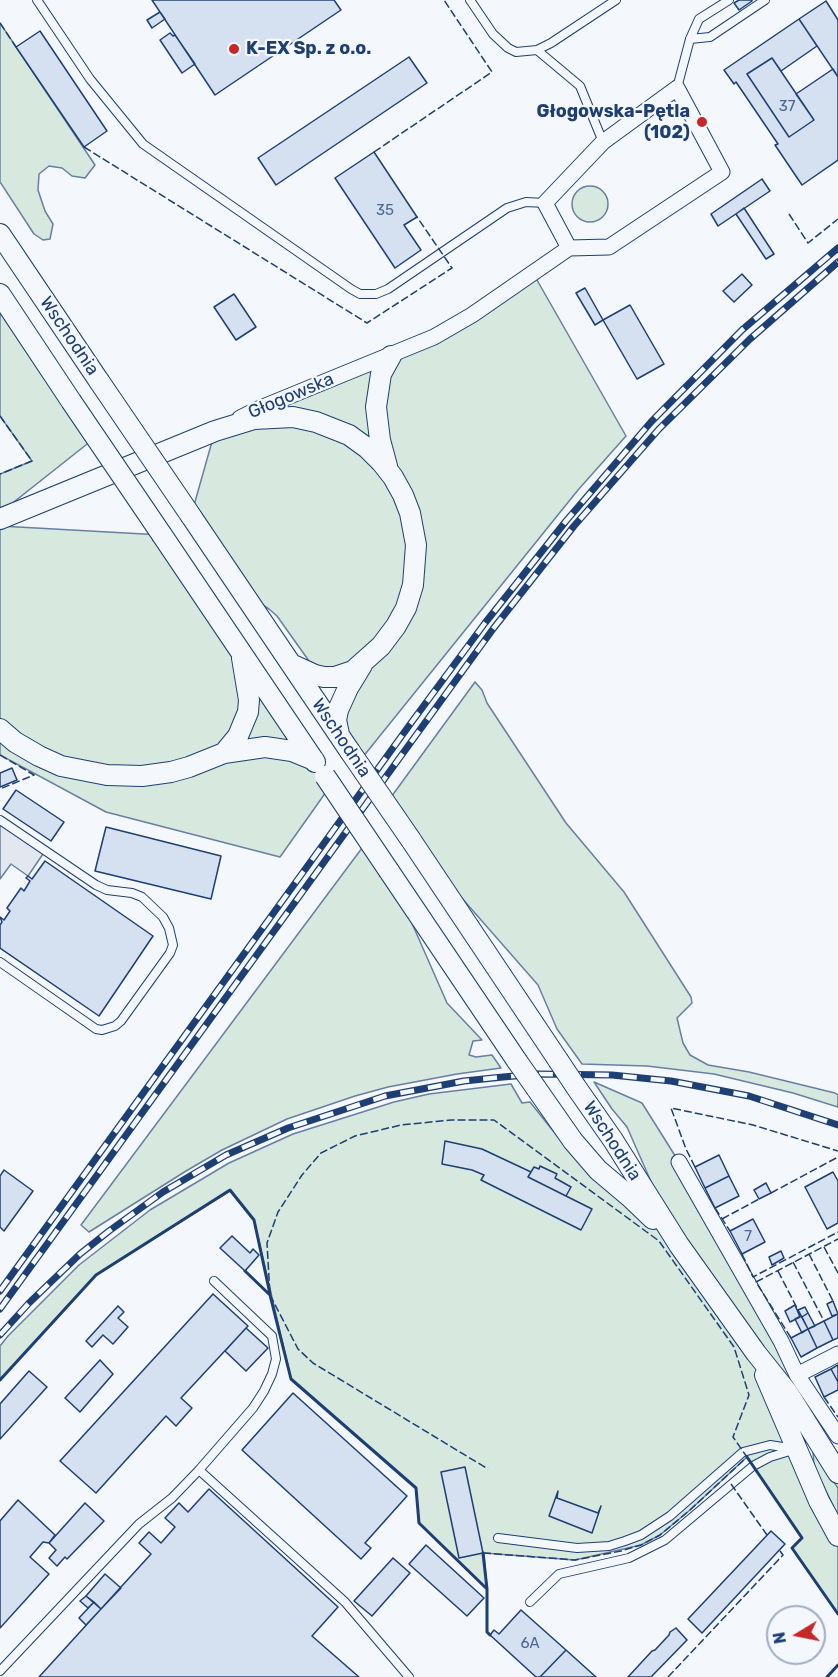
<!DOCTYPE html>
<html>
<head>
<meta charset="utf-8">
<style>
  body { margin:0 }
  #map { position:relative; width:838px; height:1677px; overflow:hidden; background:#f4f7fb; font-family:Rubik,sans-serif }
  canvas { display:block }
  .north { position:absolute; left:766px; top:1605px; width:60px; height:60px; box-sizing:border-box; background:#f4f7fb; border:2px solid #9eadc5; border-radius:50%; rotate:260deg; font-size:16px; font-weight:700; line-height:24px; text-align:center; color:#1d3f73 }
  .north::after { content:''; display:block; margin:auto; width:21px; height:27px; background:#c62828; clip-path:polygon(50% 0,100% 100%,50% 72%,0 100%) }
</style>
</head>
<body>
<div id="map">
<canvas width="838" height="1677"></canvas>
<div class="north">N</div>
</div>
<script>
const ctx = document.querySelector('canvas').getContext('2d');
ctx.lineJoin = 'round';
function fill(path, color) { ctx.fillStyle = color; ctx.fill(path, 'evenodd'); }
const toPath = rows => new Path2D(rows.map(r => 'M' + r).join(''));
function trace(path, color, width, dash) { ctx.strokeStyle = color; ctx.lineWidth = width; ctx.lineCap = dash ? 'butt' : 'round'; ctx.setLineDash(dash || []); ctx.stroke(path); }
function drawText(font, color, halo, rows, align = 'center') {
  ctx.font = font + ' Rubik,sans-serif'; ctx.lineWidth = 4.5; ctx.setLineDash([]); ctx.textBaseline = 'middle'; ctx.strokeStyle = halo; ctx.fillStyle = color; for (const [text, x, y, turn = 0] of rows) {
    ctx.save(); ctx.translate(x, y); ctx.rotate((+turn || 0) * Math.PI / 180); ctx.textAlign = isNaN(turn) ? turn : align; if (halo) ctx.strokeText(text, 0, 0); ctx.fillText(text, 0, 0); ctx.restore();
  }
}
const green = toPath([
  [0,23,95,165,85,178,72,176,62,168,49,166,39,174,38,190,45,211,53,224,50,239,43,240,34,234,0,182,0,23],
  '572 204a18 18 0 1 1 36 0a18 18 0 1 1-36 0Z',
  [533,273,626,436,578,490,358,763,349,750,344,697,335,674,309,661,277,616,269,609,249,596,191,516,215,431,391,356,533,273],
  [0,294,96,437,0,513,0,474,32,461,0,416,0,294],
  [0,526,162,535,331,785,280,857,106,812,0,755,0,526],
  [475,682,482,690,487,703,566,823,624,892,691,997,692,1003,677,1018,683,1043,690,1055,708,1065,749,1072,835,1093,838,1095,838,1107,793,1093,714,1074,647,1066,582,1064,557,1029,538,985,411,840,386,804,475,682],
  [368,840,389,871,447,1003,482,1040,473,1041,469,1055,476,1057,492,1055,501,1068,457,1074,388,1087,355,1096,287,1119,222,1150,186,1171,89,1232,81,1225,368,840],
  [594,1082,642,1103,679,1162,831,1426,816,1437,773,1373,838,1536,838,1614,792,1548,802,1537,747,1457,690,1510,660,1535,641,1545,575,1560,484,1553,487,1589,419,1523,416,1488,291,1379,254,1220,230,1191,96,1275,0,1380,0,1346,8,1336,79,1265,150,1210,229,1163,293,1134,394,1102,429,1094,511,1084,522,1103,530,1102,566,1147,678,1243,627,1127,612,1109,594,1082],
  [813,1450,838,1488,838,1516,814,1466,813,1450]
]);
const parking = toPath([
  [0,820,45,851,28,876,11,864,0,879,0,820]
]);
const building = toPath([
  [152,0,334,0,341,10,215,95,152,0],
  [739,0,752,0,752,1,739,10,734,3,739,0],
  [826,1,838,20,838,77,799,19,826,1],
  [160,12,165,19,152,28,147,20,160,12],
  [799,19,817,46,781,71,772,58,747,74,789,137,814,120,796,94,833,69,838,77,838,160,802,185,775,145,778,144,736,82,734,84,724,70,799,19],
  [40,31,107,131,84,147,16,47,40,31],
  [170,33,173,36,175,35,195,64,182,73,160,40,170,33],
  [409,57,427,83,276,185,258,158,409,57],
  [772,58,814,120,789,137,747,74,772,58],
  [374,152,417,217,404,225,421,250,395,268,335,178,374,152],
  [762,179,770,191,718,226,711,214,762,179],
  [744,208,774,254,766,259,736,214,744,208],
  [742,274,752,285,734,302,723,291,742,274],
  [585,288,603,320,595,325,576,293,585,288],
  [234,294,256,327,236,340,214,307,234,294],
  [630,305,664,364,637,379,603,320,630,305],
  [12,768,17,780,0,787,0,773,12,768],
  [16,790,64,822,51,841,3,809,16,790],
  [106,827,221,856,211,899,95,871,106,827],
  [45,861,153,936,99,1016,0,948,0,925,2,922,0,917,4,920,10,911,7,908,21,888,24,891,30,881,26,878,28,876,32,879,45,861],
  [445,1141,482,1149,531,1172,528,1177,592,1209,581,1230,481,1180,484,1175,472,1170,442,1164,445,1141],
  [719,1155,729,1176,705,1188,695,1167,719,1155],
  [540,1166,557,1174,555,1178,571,1187,566,1196,528,1177,534,1167,539,1169,540,1166],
  [4,1170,33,1191,4,1231,0,1227,0,1176,4,1170],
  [833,1172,838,1181,838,1223,827,1229,805,1187,833,1172],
  [729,1176,739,1196,715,1208,705,1188,729,1176],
  [766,1183,771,1193,759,1199,754,1190,766,1183],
  [753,1219,765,1242,742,1254,730,1231,753,1219],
  [232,1236,250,1253,253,1249,259,1255,245,1271,220,1248,232,1236],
  [781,1251,784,1258,772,1265,769,1257,781,1251],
  [213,1294,248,1326,181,1398,192,1408,176,1426,166,1416,96,1493,60,1461,213,1294],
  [833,1301,838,1314,832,1316,827,1304,833,1301],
  [795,1305,800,1317,790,1322,785,1311,795,1305],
  [118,1306,124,1312,118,1318,128,1327,113,1344,103,1335,92,1347,86,1341,118,1306],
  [805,1307,808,1313,802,1317,798,1310,805,1307],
  [808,1313,815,1326,808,1329,802,1317,808,1313],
  [838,1314,838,1338,833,1340,824,1321,838,1314],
  [801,1316,808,1329,802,1333,795,1319,801,1316],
  [824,1321,833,1340,817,1348,808,1329,824,1321],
  [246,1328,268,1348,246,1371,225,1351,246,1328],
  [808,1329,817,1348,801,1357,791,1338,808,1329],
  [100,1360,113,1374,80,1412,65,1398,100,1360],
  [838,1365,838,1382,831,1369,838,1365],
  [831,1369,838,1382,838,1390,824,1397,815,1377,831,1369],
  [29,1371,47,1387,0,1439,0,1404,29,1371],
  [293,1393,407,1496,365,1543,371,1548,361,1559,242,1450,293,1393],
  [465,1467,483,1553,459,1558,441,1472,465,1467],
  [209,1489,338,1607,312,1636,359,1677,39,1677,151,1554,139,1543,149,1532,161,1543,175,1527,165,1518,179,1503,188,1512,209,1489],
  [558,1491,557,1498,598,1513,601,1506,592,1533,549,1516,558,1491],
  [18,1500,55,1535,49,1543,43,1542,30,1557,49,1574,0,1628,0,1521,18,1500],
  [85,1503,104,1521,67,1559,65,1557,57,1566,49,1558,56,1550,49,1543,85,1503],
  [771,1531,785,1544,702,1633,688,1619,771,1531],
  [426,1545,484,1598,467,1616,409,1564,426,1545],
  [393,1558,410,1573,372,1616,354,1601,393,1558],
  [105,1574,121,1588,101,1609,86,1596,105,1574],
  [86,1596,94,1602,88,1608,80,1601,86,1596],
  [94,1602,101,1609,86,1625,79,1618,94,1602],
  [521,1610,566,1650,540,1677,536,1677,490,1635,494,1630,499,1634,521,1610],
  [676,1628,687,1640,651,1677,628,1677,652,1651,655,1650,669,1635,670,1632,676,1628],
  [566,1650,596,1677,540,1677,566,1650]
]);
const service = toPath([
  [37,0,90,79,143,144,351,289,360,294,376,294,388,289,507,208,526,202,545,203],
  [470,0,493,34,508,48,516,52,537,50,551,43,616,0],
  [690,39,710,37,765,0],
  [537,50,580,86,603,142],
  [677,88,690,39,699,19,729,0],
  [0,820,96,885,107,890,132,893,142,897,163,917,169,928,173,945,170,953,121,1021,115,1026,102,1030,96,1029,0,962],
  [199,1470,345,1602,409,1677],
  [498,1538,577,1548,609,1546,625,1541,641,1535,670,1516,743,1452,770,1445,795,1449],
  [530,1602,559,1574,629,1558,665,1540,753,1466,770,1457,793,1450],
  [0,1671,139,1524,172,1498,199,1470,253,1408,264,1391,272,1374,276,1359,272,1336,214,1281]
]);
const minor = toPath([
  [240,418,258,409,434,337,472,315,569,248,609,247,722,172,677,88,603,142,545,203,569,248],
  [679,1162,781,1341,797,1375,838,1436],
  [797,1375,838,1354]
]);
const tertiary = toPath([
  [0,234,99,381],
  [0,294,71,401],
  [387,466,380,440,376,407,381,374,391,356],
  [191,516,349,750],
  [0,519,215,431,254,419,293,417,316,422,349,435,367,448,382,463,393,477,403,495,410,513,416,545,413,585,406,608,396,626,381,646,353,671,335,677,324,677,315,675,291,664],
  [162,535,315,762],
  [0,729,15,742,39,756,61,766,107,775,142,776,171,772,189,767,224,753,265,747,292,751,314,760],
  [339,734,336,720,338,710,348,688,362,665],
  [224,753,238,736,248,712,249,700,242,658],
  [411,840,558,1060],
  [389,871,517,1061],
  [576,1087,613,1140,679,1245,756,1353,788,1393,838,1473],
  [536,1088,573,1141,598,1170,630,1197,653,1219],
  [765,1375,819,1501,838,1536]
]);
const rail = toPath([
  [0,1291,411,723,485,623,566,521,651,422,742,330,838,248],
  [0,1309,493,629,574,526,659,429,750,339,838,262],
  [0,1335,29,1303,80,1254,109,1231,163,1192,226,1155,288,1128,385,1096,464,1081,503,1077,537,1074,612,1075,671,1081,749,1096,838,1125]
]);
const tertiaryBridge = toPath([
  [99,381,191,516],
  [71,401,162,535],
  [349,750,411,840],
  [325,776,389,871],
  [558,1060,576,1087],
  [517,1061,536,1088]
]);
const fence = toPath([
  [0,23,16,47],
  [84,147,367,323,452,268,417,217],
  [374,152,492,72,444,0],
  [789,214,808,243,838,219],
  [0,416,32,461,0,474],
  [0,755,34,775,0,789],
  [695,1167,686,1149,671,1108,753,1125,838,1151],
  [771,1193,838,1157],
  [715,1208,730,1231],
  [722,1219,759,1199],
  [824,1247,838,1273],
  [742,1254,753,1277,838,1232],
  [809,1254,833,1301],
  [793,1262,824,1321],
  [778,1271,797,1308],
  [791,1338,756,1282,838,1239],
  [824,1397,838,1417],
  [731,1484,767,1535],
  [483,1553,575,1560,621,1551,641,1545,660,1535,690,1510,747,1457,733,1437,749,1395,734,1347,659,1241,494,1120,451,1120,401,1125,355,1136,321,1153,302,1175,278,1212,267,1243,270,1295,298,1349,313,1363,488,1469],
  [668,1677,783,1555,780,1551]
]);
const wall = toPath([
  [245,1271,270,1295,291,1379,416,1488,419,1523,487,1589,487,1632,490,1635],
  [0,1380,96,1275,230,1190,254,1220,270,1294],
  [747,1457,802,1538,792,1548,838,1614],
  [483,1553,487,1589],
  [827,1677,838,1665]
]);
const markers = [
  [234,49,6,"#c62828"],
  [702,122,6,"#c62828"]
];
const numberNames = [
  ["37",787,107],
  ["35",385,211],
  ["7",748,1237],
  ["6A",530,1644]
];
const poiNames = [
  ["K-EX Sp. z o.o.",246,49],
  ["Głogowska-Pętla",690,112,"right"],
  ["(102)",690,133,"right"]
];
const streetNames = [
  ["Wschodnia",69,336,56],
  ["Głogowska",291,396,-23],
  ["Wschodnia",341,738,56],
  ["Wschodnia",612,1141,57]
];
fill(green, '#d7e8df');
trace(green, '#687fa3', 1.5);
fill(parking, '#e3e8f0');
trace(parking, '#687fa3', 1.5);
fill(building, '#d5e0f0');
trace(building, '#1d3f73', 1.5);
trace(service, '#1d3f73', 10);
trace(minor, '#1d3f73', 17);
trace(tertiary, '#1d3f73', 22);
trace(service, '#f4f7fb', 8);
trace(minor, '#f4f7fb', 15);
trace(tertiary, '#f4f7fb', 20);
trace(rail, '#1d3f73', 7);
trace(rail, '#f4f7fb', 4.5, [14]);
trace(tertiaryBridge, '#1d3f73', 22, []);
trace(tertiaryBridge, '#f4f7fb', 20);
trace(fence, '#1d3f73', 1.5, [8, 3]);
trace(wall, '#1d3f73', 3);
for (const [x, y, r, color] of markers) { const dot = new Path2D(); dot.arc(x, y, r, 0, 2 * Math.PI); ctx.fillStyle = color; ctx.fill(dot); trace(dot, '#f4f7fb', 2); }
drawText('15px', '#4b6792', null, numberNames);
drawText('bold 18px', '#1d3f73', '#f4f7fb', poiNames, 'left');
drawText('18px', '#1d3f73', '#f4f7fb', streetNames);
</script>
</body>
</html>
